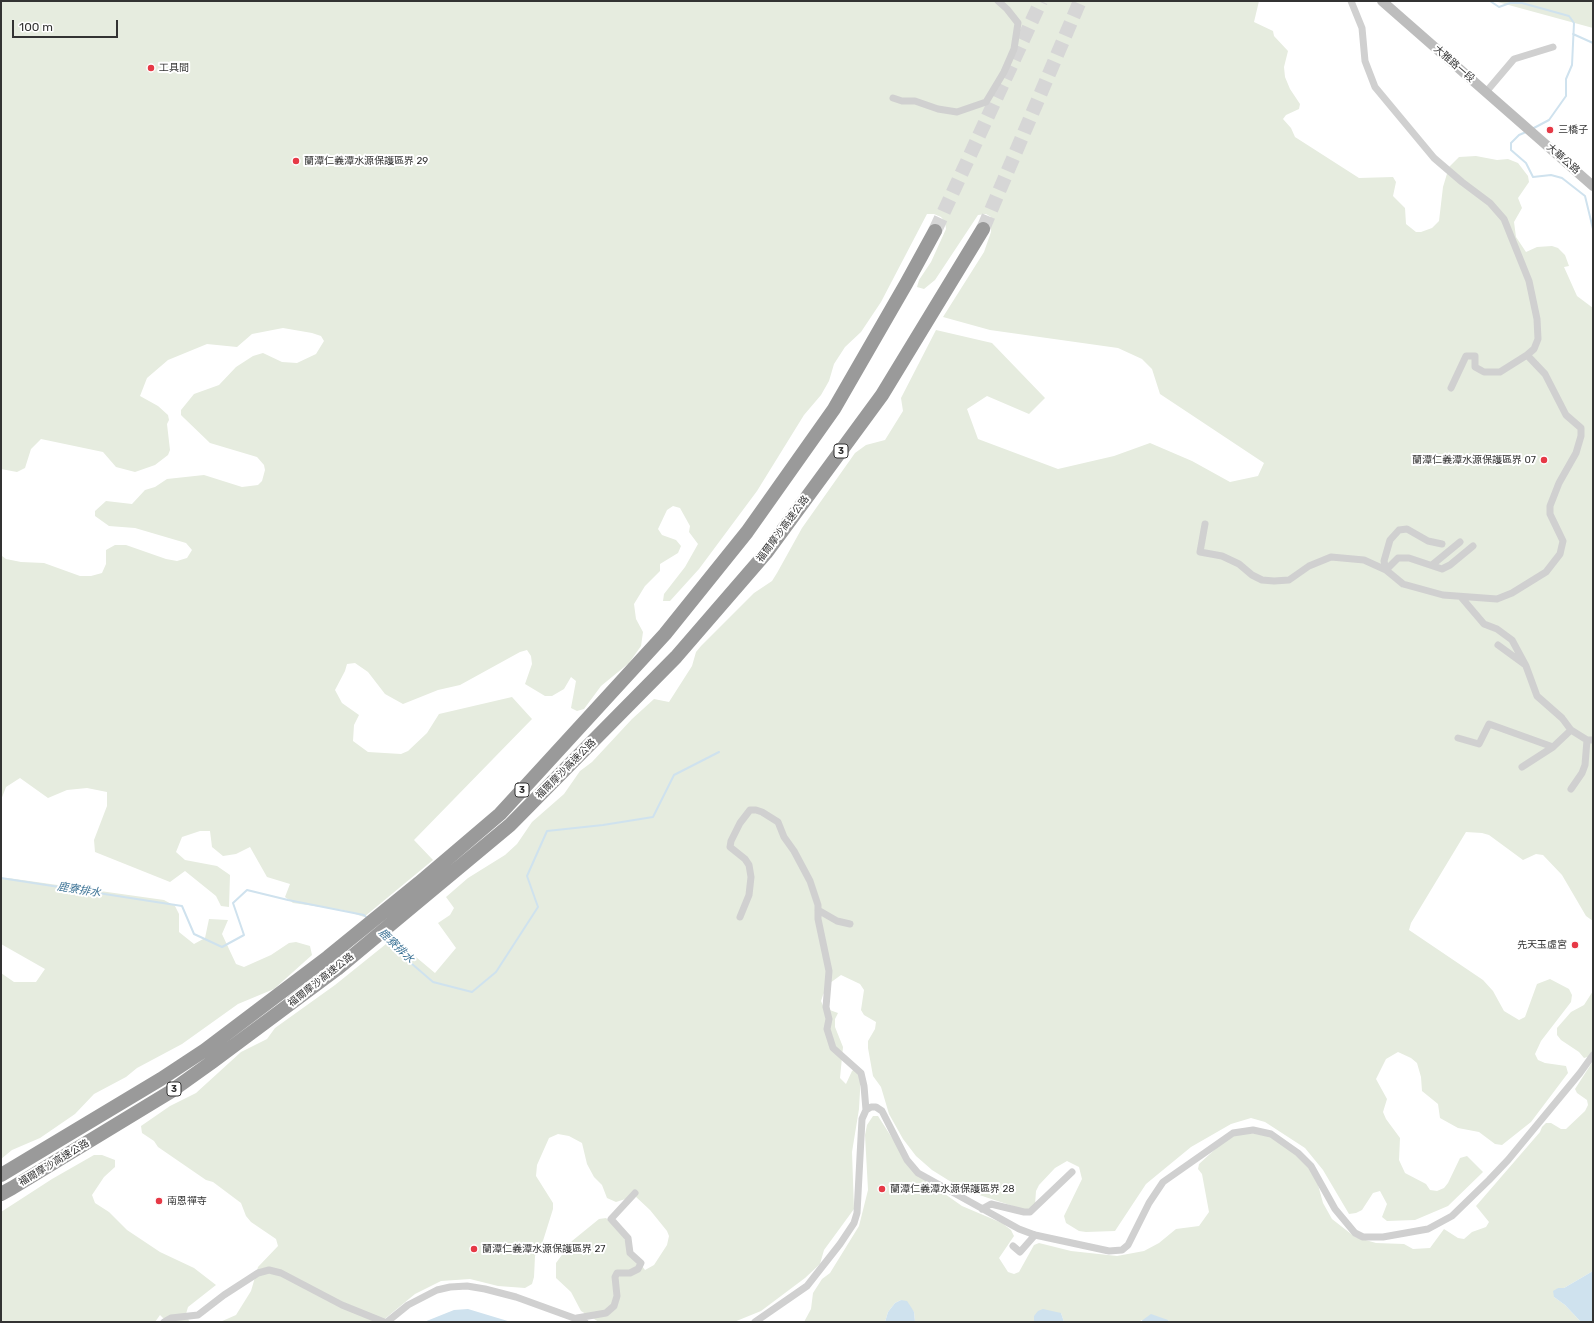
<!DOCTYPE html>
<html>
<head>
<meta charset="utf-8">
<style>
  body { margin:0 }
  #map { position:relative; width:1594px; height:1323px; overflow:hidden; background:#fff; font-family:Rubik,sans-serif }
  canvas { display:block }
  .frame { position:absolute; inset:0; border:2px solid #333; pointer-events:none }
  .scale { position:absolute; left:12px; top:20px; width:106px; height:18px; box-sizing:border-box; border:2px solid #333; border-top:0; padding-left:5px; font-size:12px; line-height:14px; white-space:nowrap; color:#333; -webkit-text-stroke:3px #fff; paint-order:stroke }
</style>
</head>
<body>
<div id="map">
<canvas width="1594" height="1323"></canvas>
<div class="frame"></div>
<div class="scale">100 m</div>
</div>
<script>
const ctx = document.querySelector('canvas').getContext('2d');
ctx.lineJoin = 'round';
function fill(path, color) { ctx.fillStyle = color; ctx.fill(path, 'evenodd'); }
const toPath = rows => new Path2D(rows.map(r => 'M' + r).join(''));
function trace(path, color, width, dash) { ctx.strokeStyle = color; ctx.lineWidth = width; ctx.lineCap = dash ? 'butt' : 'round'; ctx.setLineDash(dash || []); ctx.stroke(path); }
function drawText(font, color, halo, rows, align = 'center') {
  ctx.font = font + ' Rubik,"Noto Sans TC",sans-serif'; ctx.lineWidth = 4; ctx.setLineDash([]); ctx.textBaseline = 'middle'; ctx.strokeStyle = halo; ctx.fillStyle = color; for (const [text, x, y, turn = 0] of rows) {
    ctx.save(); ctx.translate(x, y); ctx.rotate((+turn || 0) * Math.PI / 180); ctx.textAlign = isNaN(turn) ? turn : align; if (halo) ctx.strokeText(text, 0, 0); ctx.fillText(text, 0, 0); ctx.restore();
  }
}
const green = toPath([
  [1,1,1259,1,1254,22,1273,31,1274,36,1288,51,1284,67,1285,77,1290,89,1300,104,1299,109,1286,115,1283,119,1291,128,1295,137,1359,178,1393,177,1396,182,1393,196,1405,208,1406,224,1416,232,1421,232,1432,228,1439,221,1443,187,1449,167,1459,157,1476,156,1497,160,1508,159,1518,163,1528,176,1529,182,1518,198,1522,208,1514,222,1516,237,1526,252,1537,247,1552,246,1558,248,1565,255,1569,266,1564,267,1577,296,1593,308,1593,921,1586,916,1562,875,1543,855,1536,854,1523,860,1489,835,1482,833,1466,832,1411,923,1409,930,1483,980,1493,991,1504,1011,1519,1020,1525,1017,1537,984,1550,979,1569,989,1572,995,1571,1002,1541,1041,1535,1054,1538,1060,1545,1063,1566,1066,1568,1073,1531,1122,1502,1145,1495,1144,1479,1132,1458,1128,1440,1118,1438,1104,1422,1091,1421,1077,1417,1063,1411,1058,1398,1052,1386,1059,1376,1079,1387,1099,1383,1112,1386,1119,1400,1138,1399,1160,1405,1173,1426,1184,1430,1190,1437,1191,1444,1188,1448,1183,1460,1158,1467,1156,1483,1172,1448,1206,1415,1220,1387,1221,1382,1217,1387,1204,1380,1191,1373,1193,1362,1210,1356,1213,1349,1214,1323,1170,1305,1148,1265,1122,1251,1118,1231,1124,1191,1147,1163,1170,1146,1184,1115,1231,1086,1232,1079,1231,1066,1223,1064,1216,1082,1179,1079,1167,1067,1161,1055,1168,1039,1185,1036,1191,1035,1205,1031,1212,964,1190,932,1170,916,1156,903,1139,889,1114,881,1087,873,1076,868,1048,868,1041,875,1029,876,1022,864,1015,861,1010,864,990,860,984,841,975,830,983,823,995,821,1001,824,1008,838,1013,835,1019,835,1027,843,1047,840,1078,846,1084,852,1071,858,1067,861,1073,859,1109,852,1152,854,1209,824,1250,820,1264,805,1278,761,1311,734,1322,599,1322,581,1311,571,1292,556,1278,556,1263,572,1241,599,1219,606,1218,622,1232,627,1246,645,1270,654,1265,667,1245,669,1236,667,1231,650,1210,635,1196,616,1202,607,1198,602,1185,594,1177,587,1164,582,1143,569,1136,558,1134,549,1138,537,1165,536,1176,553,1203,553,1209,542,1244,535,1256,534,1277,532,1284,525,1288,498,1286,470,1279,441,1281,415,1294,381,1322,220,1322,236,1315,251,1291,258,1267,278,1246,276,1239,251,1222,246,1216,241,1203,213,1182,206,1180,158,1147,154,1141,142,1133,141,1126,170,1106,196,1093,241,1052,267,1039,275,1028,335,985,386,944,410,952,435,973,456,948,438,923,450,915,454,908,446,897,468,878,505,855,517,844,532,822,564,794,580,771,592,762,632,719,654,699,669,702,692,666,696,652,701,646,754,593,772,581,777,573,802,528,855,453,866,445,885,440,903,411,901,398,936,330,992,343,1045,398,1029,414,987,396,967,409,978,439,1058,469,1114,456,1150,443,1192,461,1230,482,1258,476,1264,463,1160,394,1152,369,1142,359,1118,348,990,330,943,317,984,252,991,232,991,217,986,214,978,215,935,280,924,289,917,287,919,280,931,262,946,229,945,222,941,217,934,214,927,214,881,302,861,332,845,347,834,364,829,381,821,395,804,415,757,491,699,569,670,601,663,601,664,594,685,567,698,544,689,532,690,526,680,508,673,506,667,510,658,529,662,535,676,540,681,546,678,553,660,564,660,571,645,586,634,604,636,619,643,632,641,646,629,663,601,686,584,709,577,711,571,708,576,681,571,677,564,689,552,696,545,696,525,684,532,664,531,656,527,650,520,652,460,685,438,690,403,704,385,694,368,672,355,663,347,664,345,671,335,690,342,703,359,715,354,725,353,741,368,752,401,754,408,751,427,733,439,714,512,697,532,719,414,840,433,860,364,917,343,910,293,903,285,897,290,884,267,877,250,847,236,854,223,856,212,847,210,831,200,831,182,837,176,852,185,860,217,866,230,875,229,907,221,906,216,896,185,871,170,882,95,852,94,840,107,806,107,792,87,788,67,790,48,798,20,778,6,787,1,800,1,548,2,556,6,559,21,562,44,563,80,576,91,576,102,573,106,564,106,550,115,545,126,545,166,559,177,561,187,558,192,550,186,543,135,528,109,526,95,516,95,511,106,501,132,504,145,490,155,487,167,479,204,475,242,487,258,485,262,481,265,470,264,465,257,457,210,443,184,418,181,415,181,410,194,394,219,385,236,367,253,356,263,353,282,362,297,363,316,354,324,341,321,336,312,333,283,328,252,334,237,347,207,344,168,360,147,378,140,396,158,406,168,415,169,420,167,424,170,450,168,455,155,465,135,472,116,467,103,452,41,439,31,449,25,468,17,472,1,469],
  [1494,1,1593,1,1593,28],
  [8,878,164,900,175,906,179,914,179,932,194,944,205,938,209,919,228,920,222,934,236,964,244,967,271,955,289,943,296,942,310,946,312,955,274,989,238,1004,182,1044,137,1068,126,1077,94,1094,75,1114,40,1138,12,1150,1,1159,1,973,14,982,36,982,45,969,1,944,1,879],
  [1593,991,1593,1054,1591,1056,1584,1058,1579,1052,1561,1040,1557,1035,1557,1028,1571,1012,1584,1005],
  [1593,1061,1593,1271,1564,1288,1558,1288,1554,1297,1565,1305,1581,1322,1169,1322,1168,1320,1141,1320,1140,1322,1064,1322,1061,1313,1034,1316,1034,1322,915,1322,914,1312,901,1300,895,1303,888,1312,885,1322,804,1322,811,1309,813,1293,822,1279,830,1273,859,1226,868,1190,865,1135,867,1125,873,1116,878,1116,903,1155,925,1180,962,1206,1002,1223,1011,1230,1014,1236,999,1258,1008,1272,1014,1274,1019,1272,1034,1245,1039,1243,1071,1251,1117,1256,1144,1251,1159,1243,1176,1229,1199,1226,1209,1212,1202,1174,1198,1169,1199,1164,1223,1142,1232,1136,1249,1133,1272,1136,1301,1155,1317,1181,1323,1203,1332,1219,1355,1237,1376,1243,1404,1244,1413,1249,1430,1248,1444,1229,1458,1238,1464,1239,1472,1232,1486,1227,1489,1222,1476,1206,1540,1132,1542,1127,1546,1123,1551,1123,1561,1129,1566,1129,1585,1111,1588,1105,1587,1100,1577,1093,1575,1089],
  [94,1155,102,1155,115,1160,115,1167,104,1177,92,1195,95,1203,109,1212,127,1230,160,1252,194,1268,216,1285,188,1307,186,1314,189,1321,192,1322,164,1322,164,1319,160,1315,155,1322,1,1322,1,1212,52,1179]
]);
const water = toPath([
  [1593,1271,1593,1322,1581,1322,1565,1305,1554,1297,1553,1291,1558,1288,1564,1288],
  [901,1300,907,1301,911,1307,914,1312,915,1322,885,1322,888,1312,895,1303],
  [468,1309,511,1322,424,1322,454,1310],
  [1043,1309,1061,1313,1064,1322,1034,1322,1034,1316,1038,1311],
  [1151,1314,1168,1320,1169,1322,1140,1322]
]);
const stream = toPath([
  [1490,1,1499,7,1510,3,1522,3,1569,16,1574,23,1572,65,1566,79,1566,96,1549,120,1532,129],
  [1573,34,1593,43],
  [1526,132,1519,135,1511,143,1511,150,1526,163,1533,177,1551,175,1562,178,1585,196,1593,229],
  [1,878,182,906,194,934,222,947,244,935,233,903,247,890,288,900,364,915,367,918],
  [384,936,404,957,433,982,472,992,496,972,538,907,527,876,547,831,603,825,653,817,674,775,719,752]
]);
const motorwayTunnel = toPath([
  [983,229,1080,1],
  [935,231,1041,1]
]);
const minor = toPath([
  [1486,92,1514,59,1553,47],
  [893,98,902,101,915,101,938,109,957,112,986,102,1004,72,1014,49,1018,23,1007,9,998,1],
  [1451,388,1466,356,1475,356,1475,367,1484,372,1500,372,1527,355],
  [1205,524,1200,552,1222,556,1239,564,1252,575,1262,580,1274,581,1289,580,1309,566,1331,557,1364,560,1386,570,1403,584,1443,595,1497,599,1512,593,1546,572,1560,554,1563,541,1550,514,1550,506,1559,483,1576,453,1581,436,1581,428,1566,415,1545,374,1527,355,1534,349,1538,339,1537,319,1529,281,1504,219,1490,203,1462,182,1434,158,1375,87,1365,61,1362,28,1351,1],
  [1432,565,1460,542],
  [1386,570,1398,558,1409,558,1442,569,1450,565,1473,546],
  [1386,570,1384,561,1390,540,1399,530,1407,529,1428,541,1442,544],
  [1461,597,1484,624,1497,629,1512,640,1526,666,1537,696,1562,718,1571,730,1587,740,1593,740],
  [1498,645,1524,664],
  [1458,738,1479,744,1489,724,1553,747,1571,730],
  [1522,767,1553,747],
  [1571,789,1582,773,1585,765,1587,740],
  [818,910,837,921,850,924],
  [740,917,749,895,751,877,749,865,745,859,730,847,731,841,740,823,750,810,756,810,762,812,778,822,784,837,794,851,810,881,818,905,818,919,829,971,826,1007,829,1019,827,1029,833,1048,861,1073,864,1086,866,1110],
  [982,1209,991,1204,1024,1212,1030,1212,1072,1172],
  [1013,1246,1020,1252,1035,1235],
  [577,1318,606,1313,614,1306,617,1296,615,1277,617,1273,630,1273,638,1269,641,1263,630,1253,628,1238,611,1219,635,1193],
  [164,1322,171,1318,198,1315,224,1295,258,1273,269,1270,281,1273,342,1305,384,1322],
  [387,1322,408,1305,437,1290,450,1287,467,1286,485,1289,516,1297,585,1322],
  [755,1322,807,1286,840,1244,854,1223,857,1213,862,1119,866,1110,871,1107,876,1107,882,1111,907,1160,918,1173,1019,1229,1035,1235,1109,1251,1122,1250,1128,1245,1149,1203,1163,1182,1233,1133,1253,1130,1271,1134,1298,1153,1311,1166,1335,1209,1355,1233,1363,1237,1383,1237,1428,1229,1452,1216,1489,1180,1508,1160,1580,1073,1593,1055]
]);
const secondary = toPath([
  [1382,1,1593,186]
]);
const motorway = toPath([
  [1,1175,161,1079,205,1050,328,957,419,883,500,814,665,634,747,532,834,409,906,284,935,231],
  [1,1194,12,1188,170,1092,212,1062,337,969,510,825,676,657,766,553,882,395,983,229]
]);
const markers = [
  [151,68,4,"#e63946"],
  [1550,130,4,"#e63946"],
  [296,161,4,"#e63946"],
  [1544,460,4,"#e63946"],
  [1575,945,4,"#e63946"],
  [882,1189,4,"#e63946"],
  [159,1201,4,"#e63946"],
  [474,1249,4,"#e63946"]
];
const shields = [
  [841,451,14],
  [522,790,14],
  [174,1089,14]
];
const shieldNames = [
  ["3",841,451],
  ["3",522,790],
  ["3",174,1089]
];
const streetNames = [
  ["大雅路一段",1454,64,41],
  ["大華公路",1563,159,41],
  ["福爾摩沙高速公路",783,529,-53],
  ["福爾摩沙高速公路",566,769,-45],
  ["福爾摩沙高速公路",321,980,-38],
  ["福爾摩沙高速公路",54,1163,-31]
];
const poiNames = [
  ["工具間",159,68],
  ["三橋子",1558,130],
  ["蘭潭仁義潭水源保護區界 29",304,161],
  ["蘭潭仁義潭水源保護區界 07",1536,460,"right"],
  ["先天玉虛宮",1567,945,"right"],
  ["蘭潭仁義潭水源保護區界 28",890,1189],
  ["南恩禪寺",167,1201],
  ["蘭潭仁義潭水源保護區界 27",482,1249]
];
const waterNames = [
  ["鹿寮排水",79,890,9],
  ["鹿寮排水",396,946,44]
];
fill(green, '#e6ecdf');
fill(water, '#cfe2ee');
trace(stream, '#cfe2ee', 2);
trace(motorwayTunnel, '#d6d6d6', 14, [14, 7]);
trace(minor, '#d0d0d0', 7);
trace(secondary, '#bdbdbd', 10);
trace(motorway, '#9a9a9a', 14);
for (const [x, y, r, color] of markers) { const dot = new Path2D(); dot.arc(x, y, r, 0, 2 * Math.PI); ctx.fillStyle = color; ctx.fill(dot); trace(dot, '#fff', 1.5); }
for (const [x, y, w] of shields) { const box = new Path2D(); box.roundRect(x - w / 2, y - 7, w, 14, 3); ctx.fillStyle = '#fff'; ctx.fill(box); trace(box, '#333', 1); }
drawText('bold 9px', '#333', null, shieldNames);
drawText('10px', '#333', '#fff', streetNames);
drawText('10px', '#333', '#fff', poiNames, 'left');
drawText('italic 11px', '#3f7597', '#fff', waterNames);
</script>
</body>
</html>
